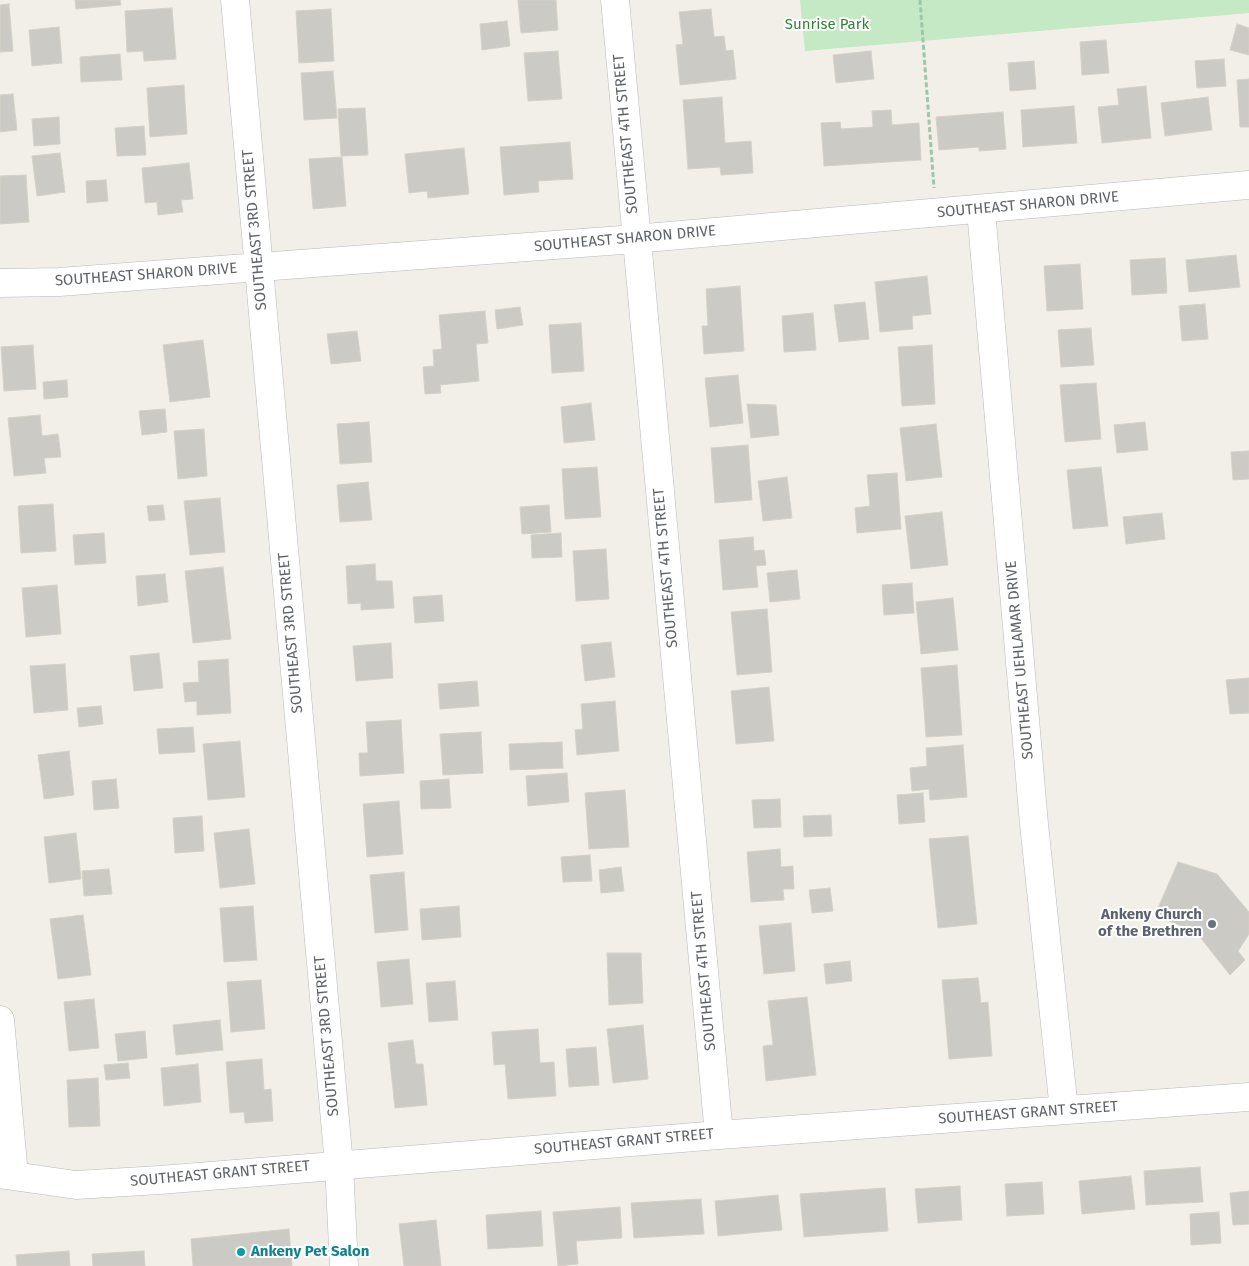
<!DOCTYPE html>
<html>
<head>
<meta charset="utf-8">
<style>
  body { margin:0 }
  canvas { display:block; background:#f1efe8 }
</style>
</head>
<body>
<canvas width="1249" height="1266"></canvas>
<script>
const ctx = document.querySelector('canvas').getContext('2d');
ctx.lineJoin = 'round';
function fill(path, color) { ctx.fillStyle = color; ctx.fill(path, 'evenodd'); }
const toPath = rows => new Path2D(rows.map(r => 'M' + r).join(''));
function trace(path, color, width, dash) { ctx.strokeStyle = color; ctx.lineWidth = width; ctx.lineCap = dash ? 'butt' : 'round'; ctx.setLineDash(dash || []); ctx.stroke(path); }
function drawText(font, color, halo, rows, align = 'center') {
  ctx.font = font + ' "Fira Sans",sans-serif'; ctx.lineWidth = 4; ctx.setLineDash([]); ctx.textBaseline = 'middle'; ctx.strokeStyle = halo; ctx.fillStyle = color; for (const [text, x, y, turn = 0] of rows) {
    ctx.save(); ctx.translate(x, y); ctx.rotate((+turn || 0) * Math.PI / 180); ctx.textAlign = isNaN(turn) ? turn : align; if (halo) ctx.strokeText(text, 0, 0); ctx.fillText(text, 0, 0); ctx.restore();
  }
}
const green = toPath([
  [800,0,1249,0,1249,13,805,51]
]);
const building = toPath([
  [75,0,120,0,121,5,76,9,75,0],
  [518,0,556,0,558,30,521,33,518,0],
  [9,4,13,51,0,52,0,5,9,4],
  [172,8,176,59,144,61,143,51,127,52,125,11,172,8],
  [331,9,334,61,299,63,296,11,331,9],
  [711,9,714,37,724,36,726,51,733,50,736,79,680,85,676,45,683,44,679,12,711,9],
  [507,21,510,46,482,50,480,24,507,21],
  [1237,24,1249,28,1249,55,1230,50,1237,24],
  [59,27,62,63,32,66,29,30,59,27],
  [1106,40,1109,73,1082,75,1080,42,1106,40],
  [558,51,562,99,528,101,524,53,558,51],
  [871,51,874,79,836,83,833,55,871,51],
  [120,54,122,80,81,82,80,57,120,54],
  [1224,59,1226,86,1197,88,1195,61,1224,59],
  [1034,61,1036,89,1010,91,1008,63,1034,61],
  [333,71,337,118,304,120,301,73,333,71],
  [1249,79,1249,127,1240,127,1237,80,1249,79],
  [184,85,187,134,150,137,147,88,184,85],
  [1146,86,1151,138,1102,143,1098,107,1119,105,1117,89,1146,86],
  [13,94,17,130,0,132,0,95,13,94],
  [722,97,725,143,751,141,753,173,721,175,720,167,688,169,683,100,722,97],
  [1208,97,1212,130,1165,136,1161,103,1208,97],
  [1074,106,1077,143,1023,147,1021,110,1074,106],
  [365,108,368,155,341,156,338,109,365,108],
  [891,110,892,125,919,123,921,160,824,166,821,123,840,122,841,129,873,127,872,111,891,110],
  [1003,112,1006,149,979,151,979,147,939,150,936,117,1003,112],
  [59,117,60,144,34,146,32,119,59,117],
  [144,126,146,155,117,156,115,128,144,126],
  [570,142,573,179,538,181,539,192,504,195,500,147,570,142],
  [464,148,469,194,428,198,427,191,409,193,405,154,464,148],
  [60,153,65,192,37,196,32,156,60,153],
  [342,157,346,206,313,209,309,159,342,157],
  [189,163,193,199,181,200,183,212,158,215,157,202,145,203,142,168,189,163],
  [26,175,29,222,0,224,0,176,26,175],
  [106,180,108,201,87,203,86,181,106,180],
  [1236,255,1240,287,1189,292,1186,260,1236,255],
  [1165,258,1167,293,1132,295,1130,260,1165,258],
  [1080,264,1083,309,1047,311,1044,266,1080,264],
  [927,276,931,314,912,316,913,329,880,332,875,282,927,276],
  [740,286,744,351,704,354,702,326,708,326,706,289,740,286],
  [865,302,869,339,839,342,834,305,865,302],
  [1205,304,1208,339,1182,341,1179,306,1205,304],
  [520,307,523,325,497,329,495,310,520,307],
  [485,311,488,343,476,344,479,381,440,385,441,393,425,394,423,367,434,366,433,350,442,349,439,315,485,311],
  [813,313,816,350,784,352,782,316,813,313],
  [581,323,584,371,552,373,549,325,581,323],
  [1091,328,1094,365,1061,367,1058,330,1091,328],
  [357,331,361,361,331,364,327,334,357,331],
  [203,340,210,397,170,402,163,345,203,340],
  [33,345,36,389,4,391,1,347,33,345],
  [932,345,935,404,902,406,898,347,932,345],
  [738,375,743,423,710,427,705,378,738,375],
  [67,380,68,397,44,399,43,382,67,380],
  [1096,383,1101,439,1065,442,1060,385,1096,383],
  [591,403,595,440,564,443,561,407,591,403],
  [747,404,776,405,779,435,751,438,747,404],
  [165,409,167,432,142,435,139,411,165,409],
  [40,415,42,436,58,434,61,457,44,458,46,473,14,476,8,418,40,415],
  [369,422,372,462,340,464,337,424,369,422],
  [1145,422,1148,450,1117,453,1114,425,1145,422],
  [936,424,942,477,906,481,900,428,936,424],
  [204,429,207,476,178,479,174,431,204,429],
  [748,445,752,500,715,503,711,448,748,445],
  [1249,451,1249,479,1233,480,1231,452,1249,451],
  [597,467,601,517,565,519,562,469,597,467],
  [1101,467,1108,526,1073,529,1067,470,1101,467],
  [897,473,901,529,857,533,855,508,870,506,867,475,897,473],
  [787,477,792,518,763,521,758,481,787,477],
  [368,482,372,520,340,522,337,485,368,482],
  [220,498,225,552,190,555,184,501,220,498],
  [53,504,56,551,21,553,18,506,53,504],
  [163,505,165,520,149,521,147,506,163,505],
  [549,505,551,532,522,534,520,507,549,505],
  [942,512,948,565,911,569,905,516,942,512],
  [1162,513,1165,539,1126,544,1123,517,1162,513],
  [104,533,106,563,75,565,73,535,104,533],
  [561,533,562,557,532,558,531,535,561,533],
  [753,537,754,551,764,550,766,565,756,566,758,587,723,590,719,540,753,537],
  [606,549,609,599,576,601,573,551,606,549],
  [375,564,376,581,392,581,394,608,361,610,361,603,348,604,346,566,375,564],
  [223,567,231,639,193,643,185,571,223,567],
  [797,570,800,599,770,602,767,573,797,570],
  [165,574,168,602,138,606,136,576,165,574],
  [912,583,914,613,884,615,882,585,912,583],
  [57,585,61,634,26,637,22,588,57,585],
  [442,595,444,621,415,623,413,597,442,595],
  [953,598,958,650,921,654,916,602,953,598],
  [767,609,772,672,737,675,731,612,767,609],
  [611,642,615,677,585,681,581,645,611,642],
  [391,643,393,678,356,681,353,646,391,643],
  [159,653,163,688,134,691,130,656,159,653],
  [228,659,231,713,197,715,197,701,185,702,183,683,199,682,198,661,228,659],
  [65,664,68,710,34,713,30,666,65,664],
  [957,665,962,735,926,737,921,668,957,665],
  [1249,678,1249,713,1230,714,1226,680,1249,678],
  [477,681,479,706,440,709,438,684,477,681],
  [769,687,774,741,736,744,731,691,769,687],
  [615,701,619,751,577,755,575,730,583,729,581,704,615,701],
  [101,706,103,724,79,727,77,708,101,706],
  [401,720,404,773,360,776,359,753,368,753,366,722,401,720],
  [193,727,195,752,159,754,157,729,193,727],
  [481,732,483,773,443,775,440,734,481,732],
  [240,741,245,797,208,800,203,744,240,741],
  [562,742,563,768,510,770,509,744,562,742],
  [963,745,967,797,930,800,929,789,912,791,910,768,927,766,926,748,963,745],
  [69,751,74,795,44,799,38,755,69,751],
  [567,773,569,802,528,806,526,776,567,773],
  [116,779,119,808,94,810,92,781,116,779],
  [449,779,451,808,421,809,420,781,449,779],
  [625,790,629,847,589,849,585,793,625,790],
  [923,793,925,822,899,824,897,795,923,793],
  [780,799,781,827,754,828,752,800,780,799],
  [399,801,403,854,367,857,363,804,399,801],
  [831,815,832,836,804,837,803,816,831,815],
  [202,816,204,851,175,853,173,818,202,816],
  [249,829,255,884,220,888,214,833,249,829],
  [76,833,81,879,49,883,44,837,76,833],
  [968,836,977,924,938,928,929,839,968,836],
  [780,849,781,867,793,866,794,889,783,889,784,900,751,902,747,852,780,849],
  [590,855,592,881,563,882,561,857,590,855],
  [1178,862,1217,874,1249,912,1249,934,1238,951,1245,960,1230,975,1196,932,1155,915,1178,862],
  [621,867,624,891,601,893,599,870,621,867],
  [109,869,112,894,84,896,82,871,109,869],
  [404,872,408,930,375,933,370,875,404,872],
  [830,888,833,911,812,913,809,890,830,888],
  [253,906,257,960,224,962,220,908,253,906],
  [459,906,461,937,422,940,420,909,459,906],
  [83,915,91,975,58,979,50,919,83,915],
  [791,923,795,971,764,974,759,926,791,923],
  [607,953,641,953,643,1003,609,1005,607,953],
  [409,959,413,1004,381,1007,377,962,409,959],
  [850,961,852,981,826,984,824,964,850,961],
  [978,978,981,1003,988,1002,992,1056,949,1059,942,980,978,978],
  [261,980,265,1029,231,1032,227,982,261,980],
  [455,981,458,1020,429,1022,426,983,455,981],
  [807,997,816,1075,766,1081,763,1046,773,1045,768,1001,807,997],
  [94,999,99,1048,69,1051,64,1002,94,999],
  [220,1020,223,1050,176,1055,173,1025,220,1020],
  [643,1025,648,1079,613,1083,607,1029,643,1025],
  [538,1029,540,1063,554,1062,556,1096,508,1099,505,1064,494,1065,492,1032,538,1029],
  [145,1031,147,1058,118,1061,115,1034,145,1031],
  [413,1040,416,1064,423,1064,427,1105,395,1108,388,1043,413,1040],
  [596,1047,599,1085,569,1087,566,1049,596,1047],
  [262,1059,264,1090,271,1089,273,1121,245,1123,244,1112,230,1113,226,1062,262,1059],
  [128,1063,130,1078,106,1080,104,1065,128,1063],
  [198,1064,201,1102,164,1106,161,1068,198,1064],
  [98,1078,100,1126,69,1127,67,1080,98,1078],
  [1200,1167,1203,1202,1146,1205,1144,1171,1200,1167],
  [1131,1176,1135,1209,1082,1214,1079,1181,1131,1176],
  [1042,1182,1044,1214,1007,1216,1005,1184,1042,1182],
  [960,1186,962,1220,918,1223,915,1189,960,1186],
  [885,1188,888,1231,804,1237,800,1194,885,1188],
  [1249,1191,1249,1224,1233,1225,1230,1193,1249,1191],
  [778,1195,782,1230,718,1236,715,1201,778,1195],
  [701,1199,704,1234,634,1238,631,1203,701,1199],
  [620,1207,622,1238,576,1241,578,1264,558,1266,553,1212,620,1207],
  [541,1211,543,1246,488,1249,486,1215,541,1211],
  [1219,1212,1221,1243,1191,1245,1190,1214,1219,1212],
  [436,1220,441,1266,404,1266,399,1224,436,1220],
  [289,1229,292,1266,193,1266,191,1239,289,1229],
  [69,1251,70,1266,17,1266,16,1255,69,1251],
  [144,1251,145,1266,93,1266,92,1254,144,1251]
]);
const path = toPath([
  [920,0,934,188]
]);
const minor = toPath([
  [235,0,339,1165,344,1266],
  [615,0,719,1135],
  [981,210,1034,824,1064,1110],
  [0,283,59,282,635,239,1249,185],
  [0,1020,14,1176],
  [0,1174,76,1185,160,1180,719,1135,1249,1097]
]);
const markers = [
  [1212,924,5,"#6b7280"],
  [241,1252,5,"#0f9aa8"]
];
const parkNames = [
  ["Sunrise Park",827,25]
];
const streetNames = [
  ["SOUTHEAST 4TH STREET",626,134,-95],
  ["SOUTHEAST SHARON DRIVE",1028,205,-5],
  ["SOUTHEAST 3RD STREET",255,230,-95],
  ["SOUTHEAST SHARON DRIVE",625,239,-5],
  ["SOUTHEAST SHARON DRIVE",146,275,-4],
  ["SOUTHEAST 4TH STREET",666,568,-95],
  ["SOUTHEAST 3RD STREET",291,633,-95],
  ["SOUTHEAST UEHLAMAR DRIVE",1020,660,-95],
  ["SOUTHEAST 4TH STREET",704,971,-95],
  ["SOUTHEAST 3RD STREET",327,1036,-95],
  ["SOUTHEAST GRANT STREET",1028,1113,-4],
  ["SOUTHEAST GRANT STREET",624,1142,-5],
  ["SOUTHEAST GRANT STREET",220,1174,-5]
];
const worshipNames = [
  ["Ankeny Church",1202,915],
  ["of the Brethren",1202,932]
];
const cultureNames = [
  ["Ankeny Pet Salon",251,1252]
];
fill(green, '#c5e8c5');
fill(building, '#cccac5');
trace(building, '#d6d1c6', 1);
trace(minor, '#b5b8bc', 29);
trace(path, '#9cc7a9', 3, [5, 2.5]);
trace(minor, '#fff', 28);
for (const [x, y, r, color] of markers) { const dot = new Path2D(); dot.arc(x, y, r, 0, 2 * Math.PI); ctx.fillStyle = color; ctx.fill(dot); trace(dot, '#fff', 2); }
drawText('15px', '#348238', '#fff', parkNames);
drawText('15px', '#5f6368', '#fff', streetNames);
drawText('bold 15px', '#5b616d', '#fff', worshipNames, 'right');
drawText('bold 15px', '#0d838f', '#fff', cultureNames, 'left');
</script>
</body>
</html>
